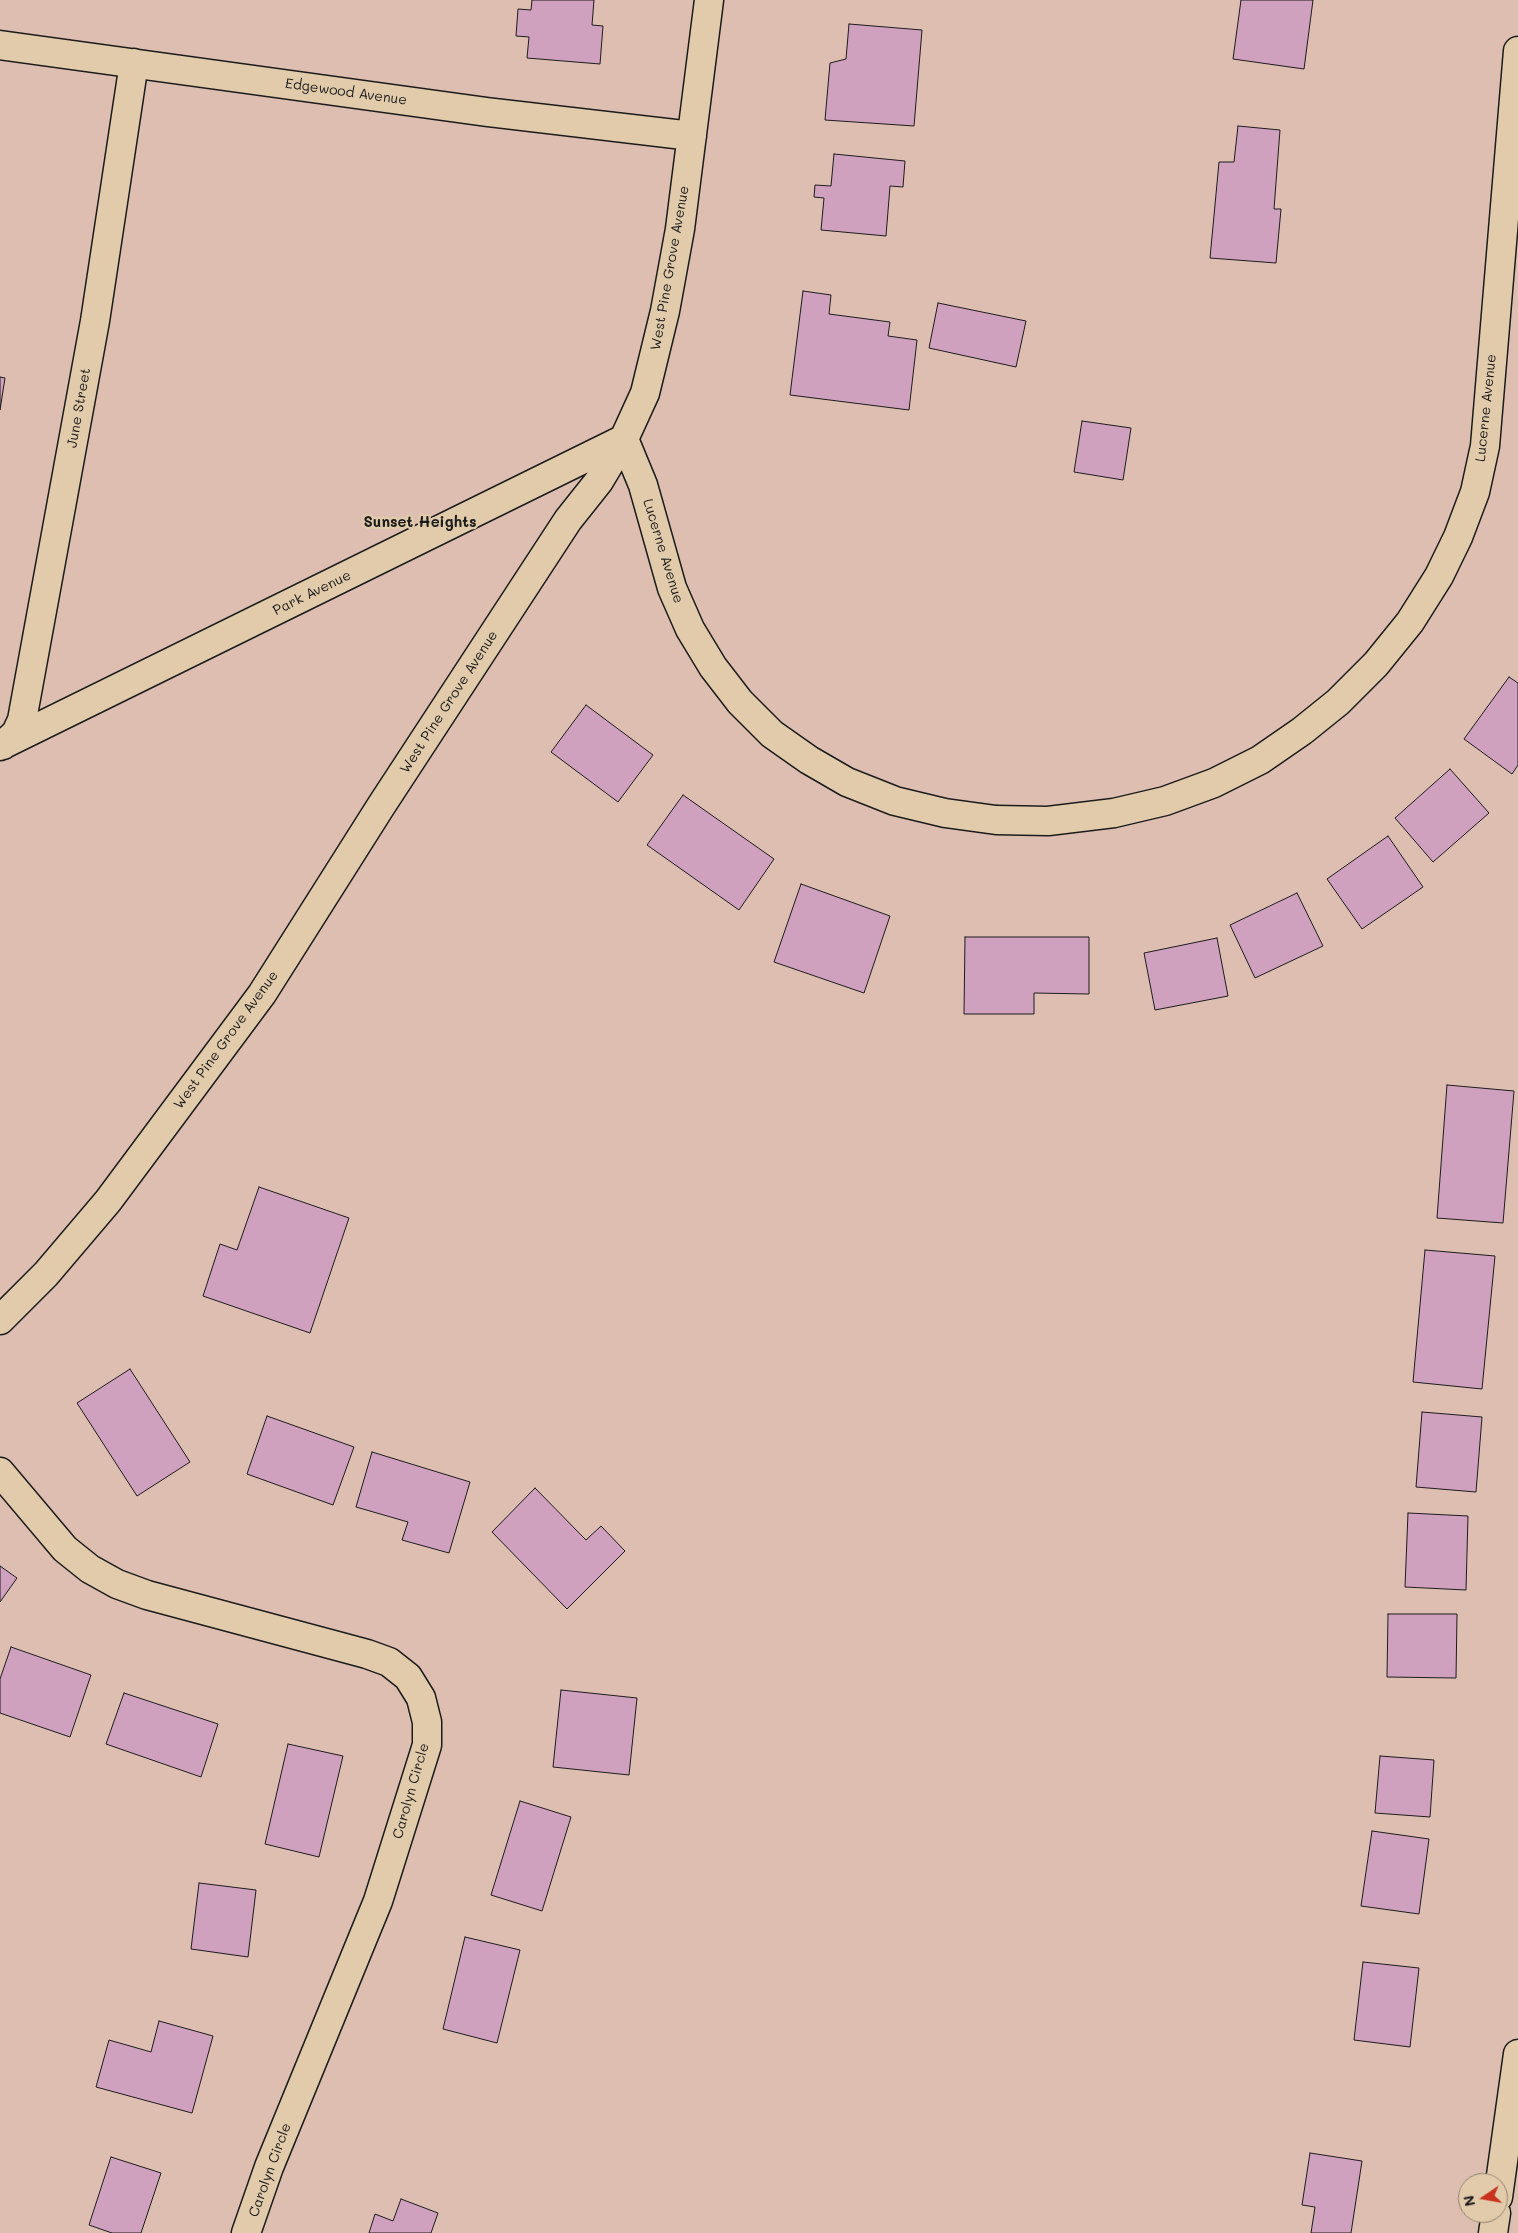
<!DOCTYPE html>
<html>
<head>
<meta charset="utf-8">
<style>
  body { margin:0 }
  #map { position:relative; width:1518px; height:2233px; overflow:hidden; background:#ddbeb1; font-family:Mali,sans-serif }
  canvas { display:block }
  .north { position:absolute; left:1458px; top:2173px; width:50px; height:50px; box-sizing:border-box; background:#e2cbab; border:1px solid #938572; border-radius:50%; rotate:258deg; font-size:14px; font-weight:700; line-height:20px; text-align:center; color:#1c1c1c }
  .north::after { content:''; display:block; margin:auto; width:18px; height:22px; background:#c8321e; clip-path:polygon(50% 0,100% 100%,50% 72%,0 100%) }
</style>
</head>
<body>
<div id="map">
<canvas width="1518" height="2233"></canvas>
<div class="north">N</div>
</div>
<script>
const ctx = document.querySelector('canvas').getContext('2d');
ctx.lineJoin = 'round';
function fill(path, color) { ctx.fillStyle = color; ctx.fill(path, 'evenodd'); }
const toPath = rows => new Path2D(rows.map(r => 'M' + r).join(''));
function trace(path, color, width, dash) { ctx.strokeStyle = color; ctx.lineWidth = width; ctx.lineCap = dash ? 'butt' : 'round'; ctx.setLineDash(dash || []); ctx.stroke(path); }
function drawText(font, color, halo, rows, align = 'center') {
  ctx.font = font + ' Mali,sans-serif'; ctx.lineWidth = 4.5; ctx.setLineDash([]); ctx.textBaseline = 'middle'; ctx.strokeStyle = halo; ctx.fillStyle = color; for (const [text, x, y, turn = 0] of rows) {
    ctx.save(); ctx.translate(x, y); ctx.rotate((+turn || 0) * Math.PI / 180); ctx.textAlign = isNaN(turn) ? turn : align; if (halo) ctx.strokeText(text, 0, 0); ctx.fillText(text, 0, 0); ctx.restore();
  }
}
const building = toPath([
  [532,0,594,0,592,25,603,26,600,64,527,58,529,37,516,36,518,9,531,10,532,0],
  [1241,0,1313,0,1304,69,1233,59,1241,0],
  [849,24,922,30,914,126,825,120,830,63,846,59,849,24],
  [1238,126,1280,130,1274,209,1281,209,1276,263,1210,258,1219,162,1234,162,1238,126],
  [834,154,905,161,903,187,890,186,886,236,821,230,824,198,814,197,815,185,831,186,834,154],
  [803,291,831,295,829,314,890,322,888,336,917,340,909,410,790,395,803,291],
  [938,303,1026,321,1016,367,929,348,938,303],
  [0,377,5,378,0,410,0,377],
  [1082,421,1131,428,1123,480,1074,472,1082,421],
  [1509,677,1518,683,1518,765,1512,774,1464,739,1509,677],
  [586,705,653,755,618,802,551,752,586,705],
  [1450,769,1489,813,1433,862,1395,818,1450,769],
  [683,795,774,859,739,910,647,845,683,795],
  [1388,836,1423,887,1362,929,1327,879,1388,836],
  [801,884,890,916,864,993,774,962,801,884],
  [1297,893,1323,946,1255,978,1230,925,1297,893],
  [965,937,1089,937,1089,994,1034,993,1034,1014,964,1014,965,937],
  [1217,938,1228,996,1155,1010,1144,953,1217,938],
  [1447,1085,1514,1091,1503,1223,1437,1218,1447,1085],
  [259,1187,349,1218,310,1333,203,1296,220,1244,237,1250,259,1187],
  [1425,1250,1495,1256,1482,1389,1413,1382,1425,1250],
  [130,1369,190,1462,137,1496,77,1403,130,1369],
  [1422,1412,1482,1417,1476,1492,1416,1487,1422,1412],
  [267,1416,354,1447,333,1505,247,1474,267,1416],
  [372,1452,470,1482,449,1553,402,1540,408,1522,356,1507,372,1452],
  [535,1488,586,1540,601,1526,625,1551,567,1609,492,1532,535,1488],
  [1408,1513,1468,1516,1466,1590,1405,1587,1408,1513],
  [0,1566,17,1578,0,1602,0,1566],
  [1388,1614,1457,1614,1456,1678,1387,1677,1388,1614],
  [11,1647,91,1675,70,1737,0,1713,0,1679,11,1647],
  [561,1690,637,1698,629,1775,553,1767,561,1690],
  [124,1693,218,1724,201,1777,106,1744,124,1693],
  [288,1744,343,1756,319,1857,265,1844,288,1744],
  [1380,1756,1434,1760,1430,1817,1375,1813,1380,1756],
  [520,1801,571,1817,542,1911,491,1895,520,1801],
  [1372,1831,1429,1839,1419,1914,1361,1906,1372,1831],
  [199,1883,256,1890,248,1957,191,1949,199,1883],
  [465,1937,520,1950,497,2043,443,2029,465,1937],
  [1363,1962,1419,1968,1410,2047,1354,2040,1363,1962],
  [159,2021,213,2036,192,2113,96,2087,109,2040,151,2052,159,2021],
  [1310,2153,1362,2161,1351,2233,1311,2233,1315,2207,1302,2205,1310,2153],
  [111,2157,161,2173,141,2233,112,2233,89,2225,111,2157],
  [401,2199,438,2213,431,2233,369,2233,375,2214,393,2221,401,2199]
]);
const minor = toPath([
  [0,45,487,112,692,136],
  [3,745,16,733,22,720,95,321,134,63],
  [0,746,624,439,643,485,672,588,690,629,713,667,740,702,772,734,809,760,847,782,895,801,945,813,996,820,1048,821,1114,813,1165,801,1214,783,1260,760,1302,731,1338,702,1376,664,1410,622,1439,576,1458,537,1475,492,1485,446,1518,51],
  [0,1320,46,1274,108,1201,262,994,381,806,568,520,599,481,624,439,645,393,665,311,680,229,709,0],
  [0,1472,65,1549,90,1569,117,1584,147,1595,367,1654,389,1662,408,1677,421,1698,427,1722,427,1745,378,1901,269,2167,246,2233]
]);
const tertiary = toPath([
  [1498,2197,1518,2054],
  [1493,2233,1496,2213]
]);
const streetNames = [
  ["Edgewood Avenue",346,92,8],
  ["West Pine Grove Avenue",670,268,-80],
  ["June Street",79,408,-80],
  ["Lucerne Avenue",1486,408,-84],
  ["Lucerne Avenue",663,551,73],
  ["Park Avenue",312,593,-26],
  ["West Pine Grove Avenue",449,702,-57],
  ["West Pine Grove Avenue",226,1040,-54],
  ["Carolyn Circle",411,1791,-74],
  ["Carolyn Circle",270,2170,-70]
];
const neighbourhoodNames = [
  ["Sunset Heights",420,522]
];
fill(building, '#d0a0bf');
trace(building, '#1c1c1c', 1);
trace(minor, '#1c1c1c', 31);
trace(tertiary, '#1c1c1c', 31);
trace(minor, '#e2cbab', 28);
trace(tertiary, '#e2cbab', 28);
drawText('14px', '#1c1c1c', '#e2cbab', streetNames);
drawText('bold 15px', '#1c1c1c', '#e2cbab', neighbourhoodNames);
</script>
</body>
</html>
